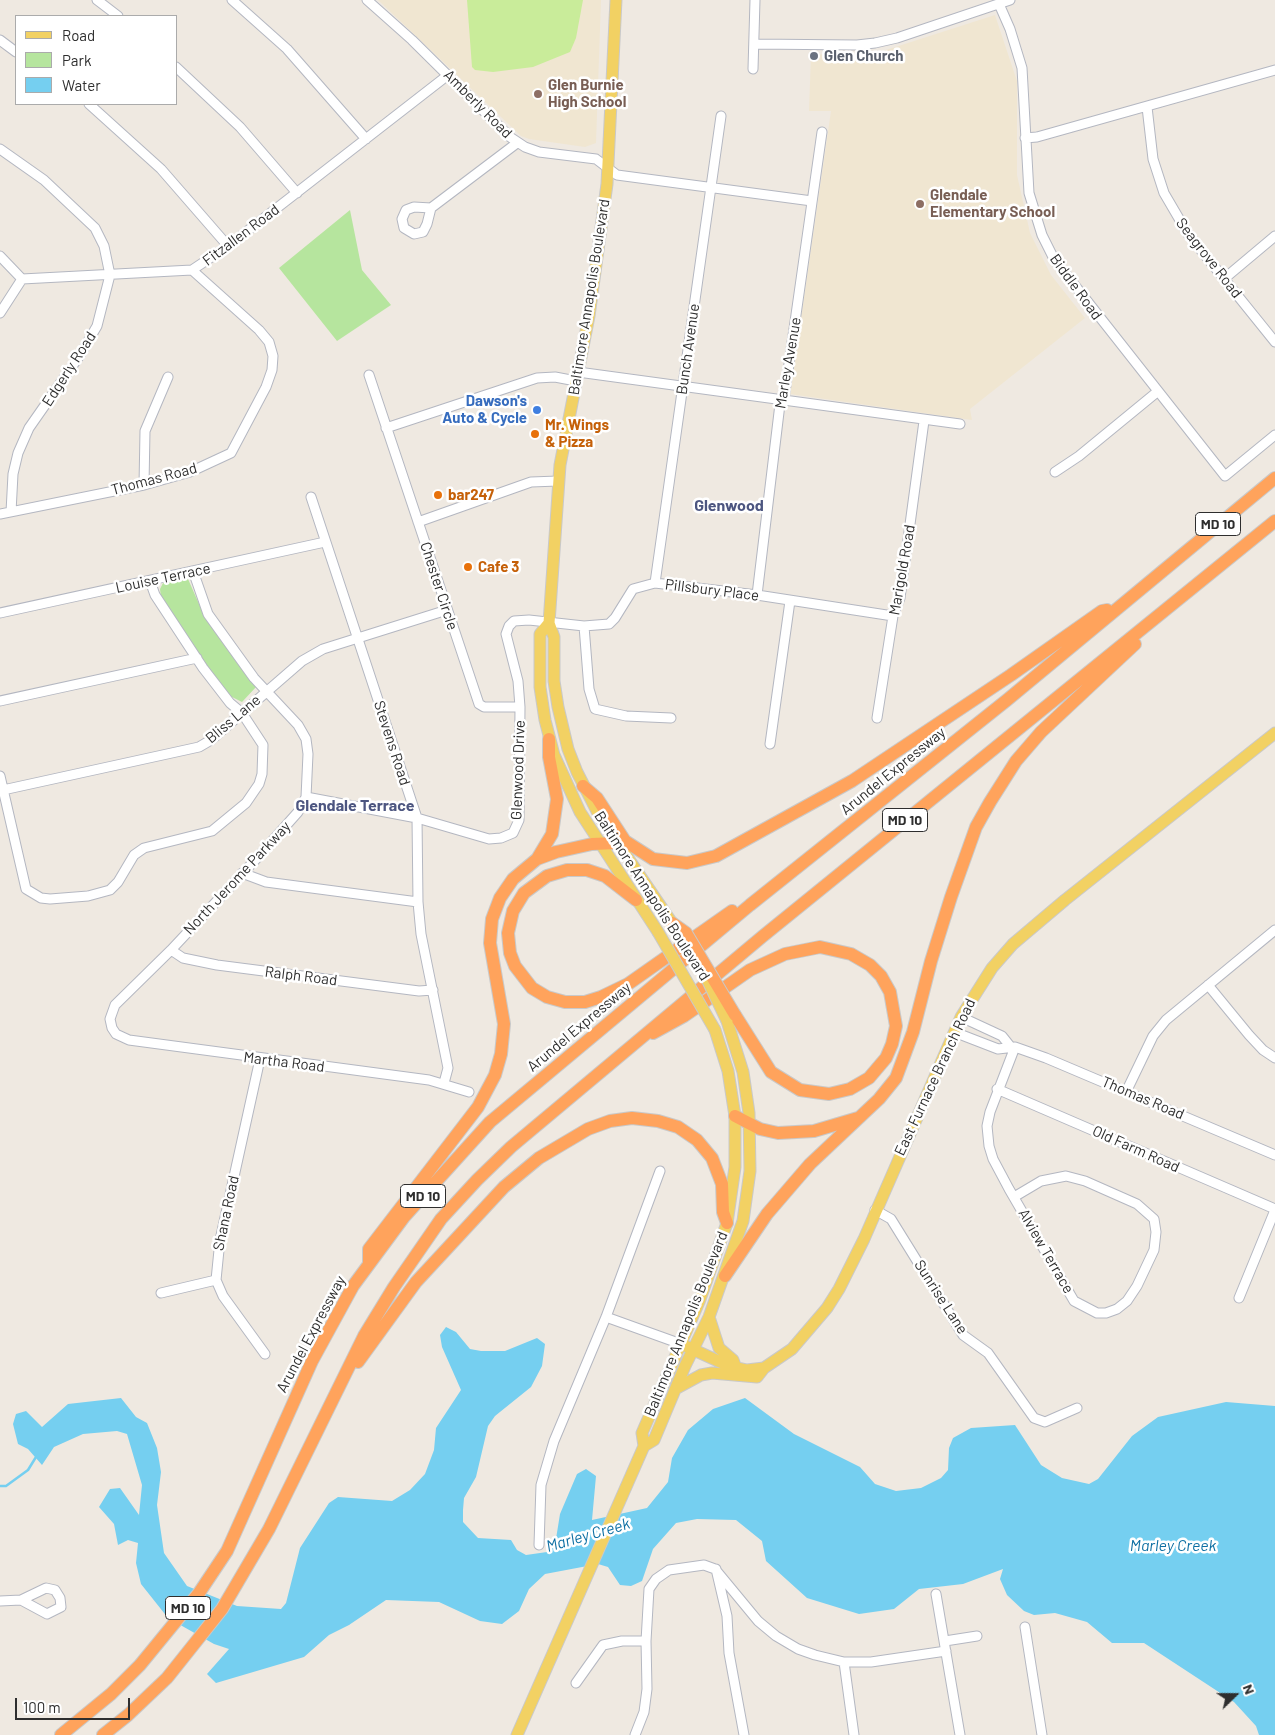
<!DOCTYPE html>
<html>
<head>
<meta charset="utf-8">
<style>
  body { margin:0 }
  #map { position:relative; width:1275px; height:1735px; overflow:hidden; background:#efe9e1; font-family:Barlow,sans-serif }
  canvas { display:block }
  .legend { position:absolute; left:15px; top:15px; width:162px; height:90px; box-sizing:border-box; background:#fff; border:1px solid #ababab; margin:0; padding:6px 9px; list-style:none; font-size:15px; color:#2e2e2e }
  .legend li { display:flex; align-items:center; gap:10px; height:25px }
  .legend b { width:25px; border:1px solid #ababab }
  .north { position:absolute; left:1210px; top:1670px; width:50px; height:50px; -webkit-text-stroke:4px #fff; paint-order:stroke; rotate:68deg; font-size:14px; font-weight:700; line-height:20px; text-align:center; color:#2e2e2e }
  .north::after { content:''; display:block; margin:auto; width:18px; height:22px; background:#2e2e2e; clip-path:polygon(50% 0,100% 100%,50% 72%,0 100%) }
  .scale { position:absolute; left:15px; top:1698px; width:115px; height:22px; box-sizing:border-box; border:2px solid #2e2e2e; border-top:0; padding-left:6px; font-size:15px; line-height:18px; white-space:nowrap; color:#2e2e2e; -webkit-text-stroke:4px #fff; paint-order:stroke }
</style>
</head>
<body>
<div id="map">
<canvas width="1275" height="1735"></canvas>
<ul class="legend">
<li><b style="height:6px;background:#f2d163"></b>Road</li>
<li><b style="height:14px;background:#b6e59e"></b>Park</li>
<li><b style="height:14px;background:#75cff0"></b>Water</li>
</ul>
<div class="north">N</div>
<div class="scale">100 m</div>
</div>
<script>
const ctx = document.querySelector('canvas').getContext('2d');
ctx.lineJoin = 'round';
function fill(path, color) { ctx.fillStyle = color; ctx.fill(path, 'evenodd'); }
const toPath = rows => new Path2D(rows.map(r => 'M' + r).join(''));
function trace(path, color, width, dash) { ctx.strokeStyle = color; ctx.lineWidth = width; ctx.lineCap = dash ? 'butt' : 'round'; ctx.setLineDash(dash || []); ctx.stroke(path); }
function drawText(font, color, halo, rows, align = 'center') {
  ctx.font = font + ' Barlow,sans-serif'; ctx.lineWidth = 5; ctx.setLineDash([]); ctx.textBaseline = 'middle'; ctx.strokeStyle = halo; ctx.fillStyle = color; for (const [text, x, y, turn = 0] of rows) {
    ctx.save(); ctx.translate(x, y); ctx.rotate((+turn || 0) * Math.PI / 180); ctx.textAlign = isNaN(turn) ? turn : align; if (halo) ctx.strokeText(text, 0, 0); ctx.fillText(text, 0, 0); ctx.restore();
  }
}
const education = toPath([
  [378,0,601,0,596,143,585,147,529,139,521,136],
  [995,15,1017,81,1017,175,1030,233,1051,275,1085,318,970,409,972,420,790,394,831,111,809,111,811,55,883,51]
]);
const green = toPath([
  [350,210,362,270,391,305,337,341,279,268],
  [188,579,203,613,257,686,242,702,226,694,161,597,160,589,163,583]
]);
const pitch = toPath([
  [467,0,583,0,576,38,570,52,533,67,493,72,475,70,472,67]
]);
const water = toPath([
  [446,1327,456,1332,470,1349,481,1351,505,1351,537,1338,545,1344,542,1366,531,1387,495,1416,488,1426,476,1477,464,1498,463,1510,463,1522,478,1538,511,1540,517,1550,526,1555,547,1552,555,1545,560,1514,577,1474,586,1469,596,1476,592,1520,647,1508,668,1482,672,1458,688,1430,713,1409,745,1398,794,1434,860,1467,875,1484,896,1491,921,1488,941,1478,948,1470,949,1448,953,1438,971,1428,1015,1425,1041,1465,1062,1478,1089,1484,1098,1479,1132,1436,1158,1417,1226,1402,1275,1406,1275,1735,1259,1735,1256,1726,1234,1702,1144,1643,1112,1643,1087,1622,1055,1613,1034,1615,1024,1611,1007,1595,1000,1579,1003,1569,963,1584,919,1589,894,1609,859,1614,807,1598,766,1561,762,1541,736,1520,697,1519,676,1523,653,1549,642,1581,631,1586,620,1585,608,1567,598,1564,545,1574,529,1589,519,1611,502,1624,480,1621,439,1602,386,1600,349,1625,329,1635,304,1657,216,1683,207,1674,229,1649,214,1644,168,1618,141,1584,136,1563,138,1543,128,1540,118,1545,114,1524,99,1507,110,1489,120,1488,139,1515,142,1485,127,1434,117,1431,83,1434,54,1447,42,1465,28,1449,18,1444,13,1424,16,1414,26,1411,42,1427,68,1404,121,1398,136,1417,147,1423,157,1448,161,1472,157,1505,164,1553,187,1586,237,1606,281,1609,286,1603,300,1548,329,1503,338,1497,392,1501,410,1490,425,1474,434,1450,436,1428,461,1390,442,1347,440,1335]
]);
const stream = toPath([
  [0,1486,6,1486,28,1470,36,1457]
]);
const minor = toPath([
  [97,0,118,16],
  [232,0,287,49,366,139],
  [367,0,412,40,510,137,525,147,539,152,596,159,617,175,812,201],
  [999,4,1010,29,1022,68,1029,193,1042,235,1054,259,1225,476,1275,435],
  [0,40,16,52],
  [754,44,857,45,875,43,897,38,1010,0],
  [176,67,240,127,297,193],
  [753,69,755,0],
  [89,104,161,169,228,246],
  [1147,107,1153,159,1164,193,1188,234,1275,342],
  [1025,138,1037,137,1275,70],
  [0,149,44,180,95,228,104,246,110,275,97,326,80,355,29,428,18,453,13,474,11,512],
  [431,208,427,224,423,232,414,234,404,228,402,219,406,210,414,207,431,208,517,143],
  [0,256,22,279,192,270,228,246,448,75],
  [1225,278,1275,236],
  [0,313,22,279],
  [578,372,960,424],
  [369,375,479,704,484,707,520,707],
  [386,428,537,378,555,377,576,381],
  [1055,472,1079,456,1157,392],
  [144,485,145,431,168,377],
  [311,497,417,818,418,902,421,934,448,1068,444,1083],
  [0,514,144,485,190,472,231,453,266,387,272,370,273,356,269,342,259,330,192,270],
  [418,522,531,482,558,481],
  [193,571,208,614,254,678,298,725,306,739,308,754,306,797,298,812,258,857,171,950,115,1005,110,1019,112,1028,116,1034,129,1040,429,1080,469,1092],
  [655,583,721,116],
  [757,595,780,404,784,399,822,132],
  [0,613,325,542],
  [584,626,589,689,595,709,626,716,671,718],
  [0,701,197,658],
  [877,718,893,616,900,598,924,421],
  [770,744,790,601],
  [0,776,26,889,41,898,50,899,88,896,110,890,118,882,134,855,144,848,212,831,246,803,259,784,262,774,263,745,242,713,230,703,203,668,155,595,150,581],
  [3,790,199,747,211,740,302,661,323,649,447,610],
  [306,797,417,818,489,839,501,838,513,833,519,820,520,707,518,681,506,634,509,626,514,621,529,620,584,626,609,624,615,618,633,589,655,583,757,595,893,616],
  [242,873,266,882,418,902],
  [171,950,183,958,217,965,419,991,433,990],
  [1208,985,1249,1035,1263,1050,1275,1058],
  [961,1017,1002,1036,1010,1046],
  [954,1032,998,1049,1015,1047,1046,1058,1275,1155],
  [260,1059,220,1240,216,1280,223,1296,265,1354],
  [997,1089,1275,1209],
  [1127,1090,1153,1036,1166,1020,1275,930],
  [1014,1197,1041,1181,1066,1176,1085,1181,1137,1204,1154,1219,1156,1232,1154,1250,1137,1286,1127,1301,1117,1309,1106,1313,1097,1313,1074,1301,1009,1189,993,1159,989,1146,987,1126,990,1112,1015,1047],
  [875,1210,891,1219,963,1335,988,1353,1034,1418,1045,1422,1077,1408],
  [161,1293,216,1280],
  [1239,1298,1275,1210],
  [606,1317,681,1344],
  [539,1545,541,1485,554,1441,606,1317,660,1171],
  [716,1569,727,1616,729,1653,744,1735],
  [936,1594,960,1735],
  [0,1601,21,1600,46,1588,55,1590,60,1598,61,1607,47,1614,21,1600],
  [1025,1627,1042,1735],
  [945,1641,977,1636],
  [844,1662,854,1735],
  [576,1683,603,1645,622,1641,646,1641],
  [635,1735,644,1712,647,1689,646,1641,649,1589,656,1579,669,1570,704,1565,715,1569,758,1621,776,1636,798,1649,815,1655,844,1662,871,1662,946,1651]
]);
const major = toPath([
  [616,0,607,184,589,316,560,465,549,623,554,637,554,681,558,707,568,749,577,772,600,817,672,923],
  [549,623,540,634,540,687,545,720,554,755,580,812,658,932],
  [709,1317,719,1348,733,1360,736,1368],
  [681,1344,729,1366,747,1370,764,1368,792,1349,827,1308,839,1289,864,1239,961,1017,992,968,1013,944,1065,900,1275,733],
  [677,1388,701,1375,712,1373,757,1377,764,1368],
  [644,1446,654,1440,685,1366,709,1317,743,1221,750,1171,749,1113,743,1072,727,1021],
  [517,1735,644,1446,642,1433,699,1302,727,1223,735,1167,735,1116,728,1071,715,1030]
]);
const highway = toPath([
  [583,786,597,798,625,841,653,859,687,863,716,856,852,781,1011,675,1102,611,1107,610],
  [537,859,556,852,592,844,617,843],
  [636,900,605,876,587,870,567,870,547,876,524,893,513,911,508,933,510,953,515,966,532,988,547,997,565,1002,585,1002,601,997,628,984,732,911],
  [653,1033,684,1016,750,970,785,954,820,947,851,954,870,965,881,976,890,992,896,1026,892,1044,886,1058,869,1078,850,1089,829,1094,800,1090,771,1072,735,1015],
  [735,1116,760,1129,778,1133,814,1131,858,1118],
  [369,1264,369,1249,478,1107,495,1075,501,1054,504,1024,490,943,492,919,500,898,513,879,537,859,552,834,557,799,549,757,549,739],
  [725,1276,767,1214,810,1164,879,1099,896,1078,913,1032,931,961,951,897,976,827,990,802,1016,761,1041,732,1135,644],
  [358,1362,416,1282,504,1187,539,1158,588,1129,610,1121,632,1118,658,1121,678,1127,697,1140,712,1158,722,1184,723,1212,727,1223],
  [61,1735,111,1694,140,1665,199,1593,227,1551,312,1361,353,1286,404,1217,490,1122,750,905,1007,700,1275,478],
  [103,1735,128,1715,167,1678,222,1609,269,1529,364,1336,394,1287,441,1219,477,1180,511,1147,763,936,1275,521]
]);
const majorBridge = toPath([
  [658,932,715,1030],
  [705,975,727,1021]
]);
const highwayBridge = toPath([
  [672,923,686,933,735,1015]
]);
const markers = [
  [814,56,5,"#6b7280"],
  [538,94,5,"#8d6e63"],
  [920,204,5,"#8d6e63"],
  [537,410,5,"#3f7fe0"],
  [535,434,5,"#e8710a"],
  [438,495,5,"#e8710a"],
  [468,567,5,"#e8710a"]
];
const shields = [
  [1218,524,45],
  [905,820,45],
  [423,1196,45],
  [188,1608,45]
];
const shieldNames = [
  ["MD 10",1218,524],
  ["MD 10",905,820],
  ["MD 10",423,1196],
  ["MD 10",188,1608]
];
const worshipNames = [
  ["Glen Church",824,56]
];
const educationNames = [
  ["Glen Burnie",548,85],
  ["High School",548,102],
  ["Glendale",930,195],
  ["Elementary School",930,212]
];
const streetNames = [
  ["Amberly Road",478,104,45],
  ["Fitzallen Road",241,235,-37],
  ["Seagrove Road",1209,258,52],
  ["Biddle Road",1076,287,54],
  ["Baltimore Annapolis Boulevard",589,297,-81],
  ["Bunch Avenue",688,349,-82],
  ["Marley Avenue",788,363,-80],
  ["Edgerly Road",69,369,-57],
  ["Thomas Road",154,479,-15],
  ["Marigold Road",902,570,-80],
  ["Louise Terrace",163,578,-12],
  ["Chester Circle",439,586,72],
  ["Pillsbury Place",712,590,7],
  ["Bliss Lane",233,719,-40],
  ["Stevens Road",392,743,72],
  ["Glenwood Drive",518,770,-88],
  ["Arundel Expressway",893,771,-39],
  ["North Jerome Parkway",237,878,-47],
  ["Baltimore Annapolis Boulevard",652,896,57],
  ["Ralph Road",301,976,7],
  ["Arundel Expressway",579,1027,-40],
  ["Martha Road",284,1062,7],
  ["East Furnace Branch Road",935,1077,-65],
  ["Thomas Road",1143,1098,23],
  ["Old Farm Road",1136,1149,24],
  ["Shana Road",226,1213,-78],
  ["Alview Terrace",1046,1251,60],
  ["Sunrise Lane",941,1297,57],
  ["Baltimore Annapolis Boulevard",686,1324,-68],
  ["Arundel Expressway",311,1334,-62]
];
const shopNames = [
  ["Dawson's",527,401],
  ["Auto & Cycle",527,418]
];
const foodNames = [
  ["Mr. Wings",545,425],
  ["& Pizza",545,442],
  ["bar247",448,495],
  ["Cafe 3",478,567]
];
const neighbourhoodNames = [
  ["Glenwood",729,506],
  ["Glendale Terrace",355,806]
];
const waterNames = [
  ["Marley Creek",588,1535,-16],
  ["Marley Creek",1173,1546]
];
fill(education, '#f0e6d1');
fill(green, '#b6e59e');
fill(pitch, '#c9ec9a');
fill(water, '#75cff0');
trace(stream, '#75cff0', 2.5);
trace(minor, '#b4b7c1', 11);
trace(major, '#c9c9c9', 13);
trace(highway, '#c9c9c9', 14);
trace(minor, '#fff', 9);
trace(major, '#f2d163', 11);
trace(highway, '#ffa35c', 12);
trace(majorBridge, '#c9c9c9', 13, []);
trace(highwayBridge, '#c9c9c9', 14, []);
trace(majorBridge, '#f2d163', 11);
trace(highwayBridge, '#ffa35c', 12);
for (const [x, y, r, color] of markers) { const dot = new Path2D(); dot.arc(x, y, r, 0, 2 * Math.PI); ctx.fillStyle = color; ctx.fill(dot); trace(dot, '#fff', 2); }
for (const [x, y, w] of shields) { const box = new Path2D(); box.roundRect(x - w / 2, y - 11.5, w, 23, 4); ctx.fillStyle = '#fff'; ctx.fill(box); trace(box, '#2e2e2e', 1); }
drawText('bold 14px', '#2e2e2e', null, shieldNames);
drawText('bold 15px', '#5b616d', '#fff', worshipNames, 'left');
drawText('bold 15px', '#785e54', '#fff', educationNames, 'left');
drawText('15px', '#2e2e2e', '#fff', streetNames);
drawText('bold 15px', '#366cbe', '#fff', shopNames, 'right');
drawText('bold 15px', '#c56008', '#fff', foodNames, 'left');
drawText('bold 16px', '#4d5680', '#fff', neighbourhoodNames);
drawText('italic 16px', '#0d6fa3', '#fff', waterNames);
</script>
</body>
</html>
